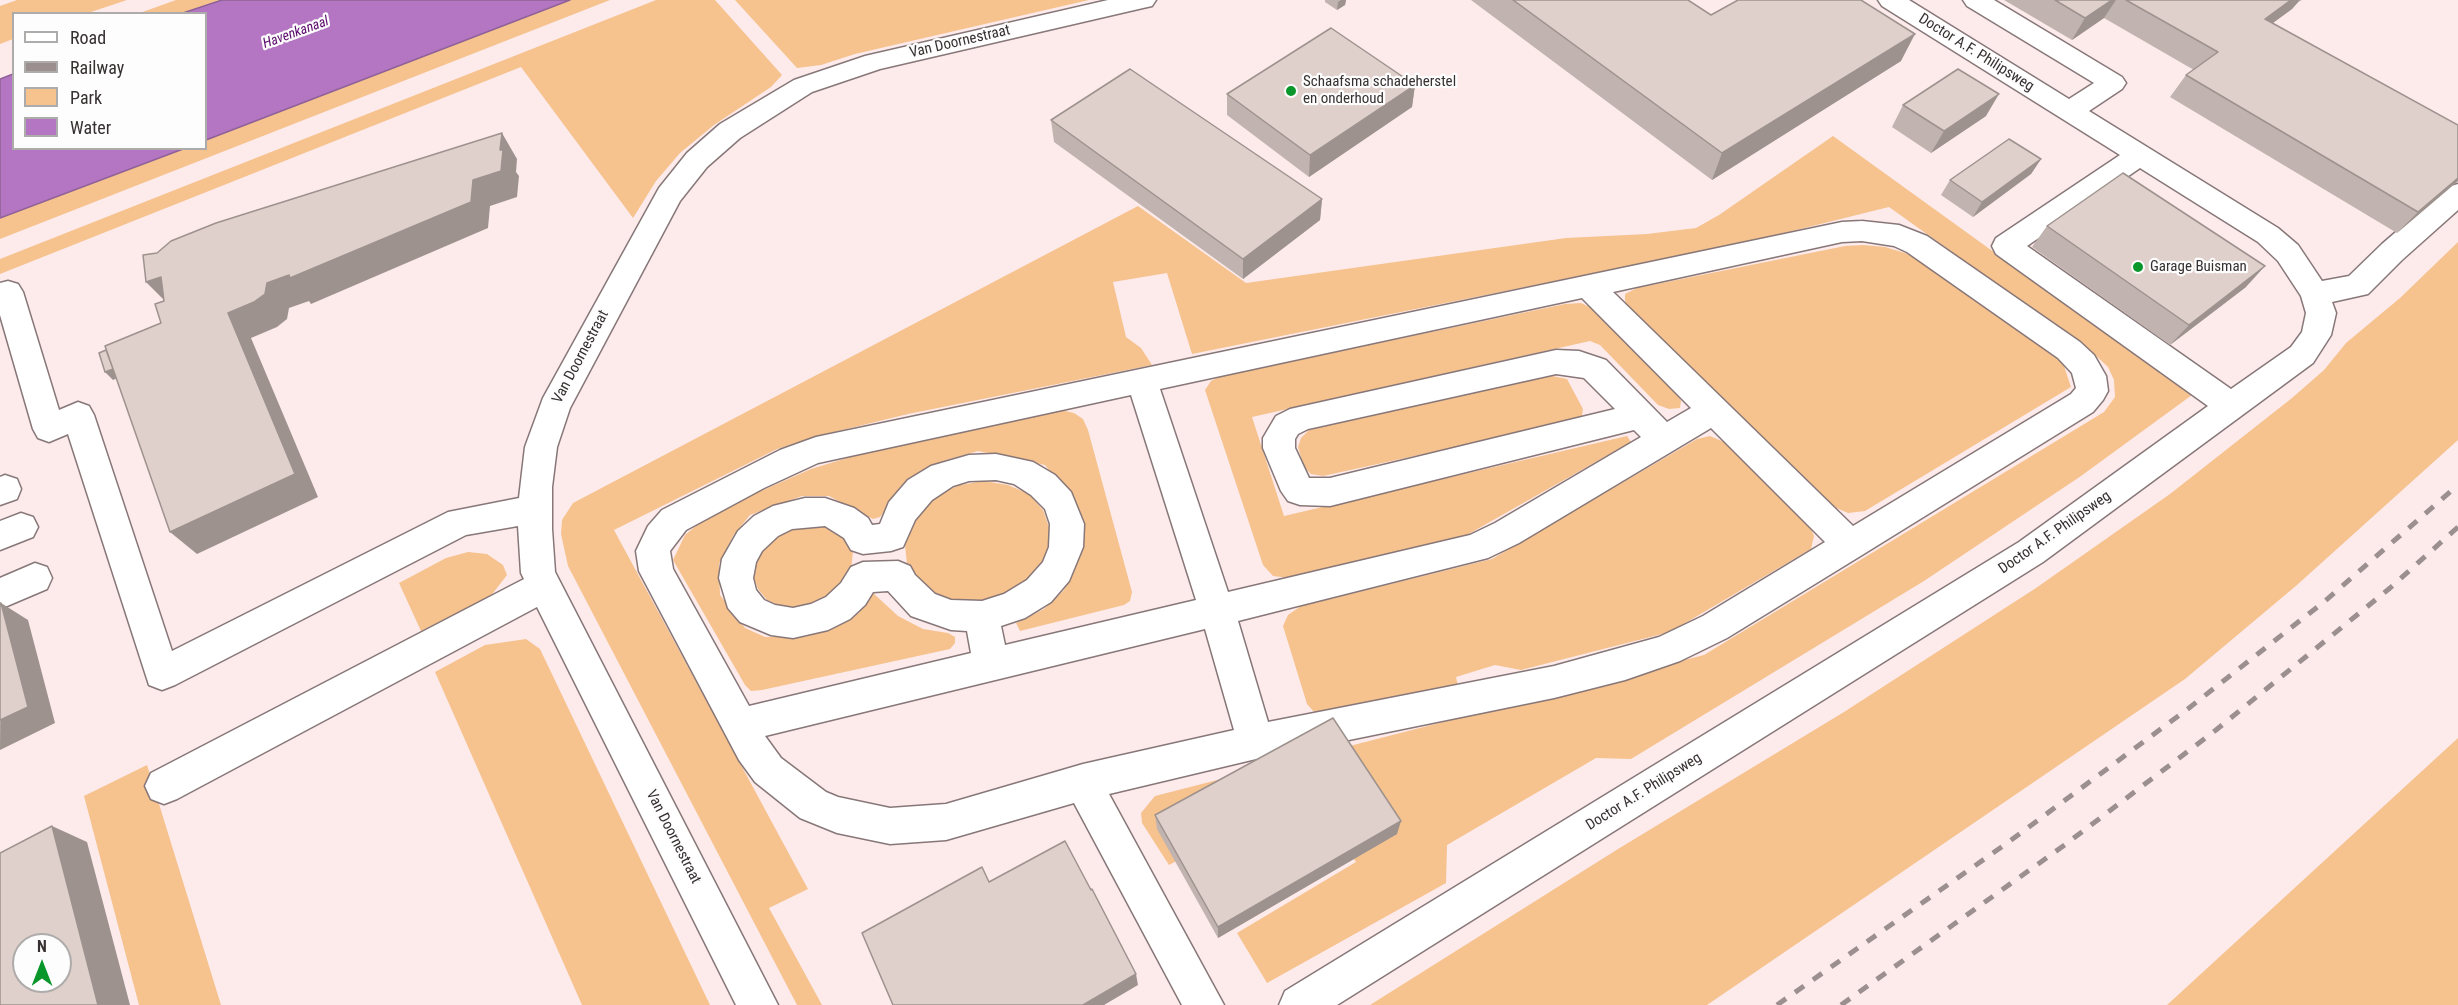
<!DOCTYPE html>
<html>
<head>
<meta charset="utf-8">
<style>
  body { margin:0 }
  #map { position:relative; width:2458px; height:1005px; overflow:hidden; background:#fdebec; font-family:"Roboto Condensed",sans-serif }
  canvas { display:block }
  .legend { position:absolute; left:12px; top:12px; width:195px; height:138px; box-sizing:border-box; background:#fdfdfd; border:2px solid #aeabab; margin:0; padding:8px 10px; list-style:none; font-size:18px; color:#373031 }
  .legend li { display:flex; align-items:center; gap:12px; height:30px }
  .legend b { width:30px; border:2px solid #aeabab }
  .north { position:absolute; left:12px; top:933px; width:60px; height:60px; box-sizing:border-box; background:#fdfdfd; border:2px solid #aeabab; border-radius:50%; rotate:0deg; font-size:16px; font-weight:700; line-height:24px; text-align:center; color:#373031 }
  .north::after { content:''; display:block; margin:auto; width:21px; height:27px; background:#09962b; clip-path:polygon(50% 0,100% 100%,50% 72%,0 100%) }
</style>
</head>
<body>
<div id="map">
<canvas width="2458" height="1005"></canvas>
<ul class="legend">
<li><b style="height:8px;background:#fff"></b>Road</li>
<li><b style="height:8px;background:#9b8f90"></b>Railway</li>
<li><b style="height:16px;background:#f6c28e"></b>Park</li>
<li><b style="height:16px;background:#b476c3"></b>Water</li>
</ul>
<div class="north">N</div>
</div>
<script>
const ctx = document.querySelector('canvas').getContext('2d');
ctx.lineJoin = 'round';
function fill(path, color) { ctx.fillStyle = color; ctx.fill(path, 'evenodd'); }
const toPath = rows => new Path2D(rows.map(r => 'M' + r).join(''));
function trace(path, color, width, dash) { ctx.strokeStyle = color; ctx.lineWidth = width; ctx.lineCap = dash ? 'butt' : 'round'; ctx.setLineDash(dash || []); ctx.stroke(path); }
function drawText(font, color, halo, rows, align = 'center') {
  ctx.font = font + ' "Roboto Condensed",sans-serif'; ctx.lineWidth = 4.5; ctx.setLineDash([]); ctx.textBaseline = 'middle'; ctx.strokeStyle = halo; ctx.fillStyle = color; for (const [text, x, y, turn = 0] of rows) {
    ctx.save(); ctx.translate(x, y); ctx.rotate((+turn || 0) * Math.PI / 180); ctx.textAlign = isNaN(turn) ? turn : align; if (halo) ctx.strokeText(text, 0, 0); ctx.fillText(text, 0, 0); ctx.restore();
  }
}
const green = toPath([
  [17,0,127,0,88,13,14,14,13,39,0,44,0,6],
  [176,0,222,0,183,13,137,14],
  [570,0,610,0,0,239,0,218,183,149,206,148,206,140],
  [656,0,715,0,782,75,771,87,714,125,680,153,656,181,633,218,521,67,0,274,0,259],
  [735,0,1089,0,855,54,821,65,797,68],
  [1833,136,2192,395,2081,476,1924,581,1631,759,1596,758,1447,845,1446,883,1267,983,1237,933,1356,862,1307,790,1169,865,1142,823,1141,813,1155,796,1704,655,2104,412,2115,397,2114,380,2108,367,2092,352,1889,207,1744,243,1192,354,1167,273,1113,282,1126,337,1141,348,1152,365,908,414,826,434,777,449,614,530,808,889,769,908,822,1005,797,1005,568,566,561,534,562,520,573,503,1138,206,1246,283,1566,238,1647,234,1696,228,1719,215],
  [2458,242,2458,440,2297,585,2185,679,1707,1005,1370,1005,1618,849,1844,712,2036,588,2170,494,2292,398,2324,370,2346,343,2400,298],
  [1863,245,1885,247,1905,253,1922,262,2063,363,2071,387,1865,511,1848,513,1834,507,1626,306,1625,299,1625,294,1637,288,1845,246],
  [1581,303,1596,310,1677,394,1681,401,1680,408,1669,409,1658,405,1600,345,1590,341,1252,417,1284,516,1627,436,1631,442,1465,536,1289,578,1273,576,1263,565,1205,390,1211,381,1221,376,1565,304],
  [1548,375,1567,379,1583,409,1582,416,1574,421,1323,476,1311,474,1304,467,1298,447,1301,438,1309,430],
  [1061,410,1074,413,1083,419,1088,430,1132,592,1130,601,1124,605,1020,631,1016,623,1044,609,1064,590,1072,562,1062,486,1045,465,978,451,947,460,920,471,904,487,880,517,873,519,829,496,802,496,750,515,733,536,719,564,720,595,745,628,765,637,804,637,829,629,859,613,872,592,898,616,923,629,948,633,955,637,955,643,950,649,762,690,751,691,745,685,673,560,685,535,696,526,711,514,745,498,811,469,857,455],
  [1710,436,1724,442,1809,524,1814,536,1811,549,1670,632,1521,670,1495,665,1456,677,1458,686,1316,714,1307,704,1283,626,1288,615,1301,606,1492,559,1697,439],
  [984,481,1008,485,1029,494,1043,510,1050,530,1048,551,1038,571,1021,589,976,605,953,602,932,595,916,582,907,564,905,545,909,526,921,509,938,494,960,485],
  [822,524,847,538,853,551,851,571,844,585,815,605,798,607,781,606,767,600,758,589,753,576,755,561,763,547,789,527],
  [468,552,487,554,503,565,507,575,490,597,421,631,399,583,446,558],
  [526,639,540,649,710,1005,582,1005,435,672,485,645],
  [2458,738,2458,1005,2167,1005],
  [147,765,221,1005,139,1005,84,796]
]);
const water = toPath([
  [222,0,570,0,206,140,206,14,183,13,222,0],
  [13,74,14,148,183,149,0,218,0,79,13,74]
]);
const minor = toPath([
  [1108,0,1156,0,1152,6,1143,8,880,69,812,92,740,138,707,167,680,201,570,408,557,447,552,487,552,529,555,572,778,1005,736,1005,537,607,177,799,164,804,151,799,145,786,151,773,524,579,521,573,518,526,466,535,175,685,162,690,149,685,68,434,49,442,38,438,33,429,0,315,0,283,8,281,18,284,23,292,59,410,78,402,89,406,94,415,172,651,448,512,519,498,525,447,543,398,659,188,687,153,720,124,794,80,865,56,1108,0],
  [1878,0,1909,0,2069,99,2094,83,1967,6,1963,0,1994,0,2122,77,2126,83,2122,89,2089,111,2278,228,2298,245,2322,281,2349,276,2382,244,2448,187,2458,184,2458,210,2402,260,2368,294,2332,302,2336,313,2331,335,2313,363,2043,562,1337,1005,1279,1005,1285,991,2019,542,2208,406,1996,254,1992,246,1996,238,2120,155,1882,6,1878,0],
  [2140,168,2258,242,2278,261,2301,296,2306,313,2302,332,2291,347,2231,389,2027,246,2140,168],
  [1862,221,1899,225,1927,236,2080,342,2094,355,2106,376,2108,391,2103,400,2093,412,1862,555,1727,638,1680,661,1625,680,1554,698,1256,759,1109,794,1224,1005,1182,1005,1074,803,946,840,890,844,837,833,800,818,755,782,739,760,639,571,636,551,648,526,662,510,780,450,816,437,1842,222,1862,221],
  [1862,241,1894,246,1907,252,2058,358,2072,373,2076,388,2071,394,1853,526,1613,292,1842,242,1862,241],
  [1582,298,1691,408,1667,422,1606,360,1579,351,1556,350,1290,409,1276,416,1263,438,1263,448,1281,491,1288,501,1300,505,1330,506,1634,430,1641,437,1495,523,1470,535,1228,592,1160,389,1582,298],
  [1556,374,1584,378,1615,409,1330,478,1309,478,1295,448,1295,439,1298,434,1308,429,1556,374],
  [1131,395,1196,600,1005,645,1001,626,1025,618,1051,602,1069,581,1083,547,1084,524,1071,492,1055,475,1033,462,996,454,969,455,931,466,908,480,889,502,880,524,872,525,868,518,854,508,825,498,805,498,773,506,754,516,738,531,722,559,719,578,728,608,740,622,771,635,793,638,828,630,850,619,865,605,873,592,888,591,911,616,951,630,967,631,971,653,749,706,673,569,670,551,686,530,764,488,818,463,1131,395],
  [1711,428,1825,542,1703,616,1659,637,1554,666,1268,722,1238,621,1488,558,1519,543,1711,428],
  [996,480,1014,484,1031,495,1045,509,1050,524,1049,547,1043,562,1027,580,1004,594,982,601,951,600,935,594,915,575,910,566,898,561,863,562,851,567,841,583,826,597,811,604,793,608,775,605,764,600,756,590,753,578,756,562,762,551,778,536,792,529,825,526,844,538,851,550,863,554,891,551,903,547,915,520,932,500,953,486,969,481,996,480],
  [1205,629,1234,730,1083,764,946,804,890,808,838,797,826,792,781,758,765,736,1205,629],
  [5,475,17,479,21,489,17,499,0,505,0,477,5,475],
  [21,513,33,517,38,527,33,537,0,550,0,521,21,513],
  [35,563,47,567,52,578,47,589,0,609,0,578,35,563]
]);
const rail = toPath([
  [1777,1005,2010,841,2189,708,2325,601,2458,485],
  [1841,1005,2066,844,2216,730,2390,588,2458,527]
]);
const wall = toPath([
  [1325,0,1346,0,1345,5,1337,10,1325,2],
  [1471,0,1688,0,1711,15,1901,61,1712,180],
  [2004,0,2302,0,2298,2,2292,9,2273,23,2458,125,2458,181,2397,233,2170,97,2186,75,2194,70,2104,18,2072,40],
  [1415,85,1412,107,1309,177,1227,115,1227,94],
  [1903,105,1986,116,1931,153,1892,127],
  [1051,120,1322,199,1320,220,1243,279,1054,142],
  [2041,159,2031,174,1973,217,1941,195,1950,180],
  [2047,226,2246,287,2170,345,2032,247],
  [1155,815,1397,834,1218,938,1157,829]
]);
const shadedWall = toPath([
  [1341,0,1346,0,1345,5,1337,10,1338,2],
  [2112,0,2116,0,2104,18,2072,40,2085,18],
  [2291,0,2300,0,2292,9,2248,41,2265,19],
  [1915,34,1901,61,1712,180,1722,153],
  [1415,85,1412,107,1309,177,1310,155],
  [1999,94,1986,116,1931,153,1944,131],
  [502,133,517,159,516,172,519,176,517,197,490,206,488,228,311,304,309,301,289,308,287,319,277,327,251,338,318,497,197,554,170,532,228,313,267,283,289,275,473,180,500,150],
  [2041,159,2031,174,1973,217,1982,202],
  [2458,178,2458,181,2397,233,2418,212],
  [1322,199,1320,220,1243,279,1243,259],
  [2265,266,2246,287,2170,345,2189,325],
  [161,277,171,307,146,282],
  [178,340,186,347,113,380,105,372],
  [1,603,28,620,55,723,0,750],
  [1401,821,1397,834,1218,938,1218,927],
  [52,826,87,842,130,1005,98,1005],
  [1136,974,1138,985,1104,1005,1083,1005]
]);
const building = toPath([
  [1513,0,1688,0,1711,15,1738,0,1861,0,1915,34,1722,153,1513,0],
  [2055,0,2112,0,2085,18,2055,0],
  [2126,0,2291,0,2265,19,2458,125,2458,178,2418,212,2186,75,2218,52,2126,0],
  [1331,28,1415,85,1310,155,1227,94,1331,28],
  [1130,69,1322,199,1243,259,1051,120,1130,69],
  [1958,69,1999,94,1944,131,1903,105,1958,69],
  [502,133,500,150,503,150,501,171,473,180,471,202,290,278,289,275,267,283,265,294,254,302,228,313,295,474,170,532,105,346,161,323,155,304,164,301,161,277,146,282,143,255,157,253,171,241,216,223,502,133],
  [2009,139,2041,159,1982,202,1950,180,2009,139],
  [2123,173,2265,266,2189,325,2047,226,2123,173],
  [106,350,113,369,105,372,99,353,106,350],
  [0,603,1,603,28,707,0,720,0,603],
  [1333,718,1401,821,1218,927,1155,815,1333,718],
  [52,826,98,1005,0,1005,0,853,52,826],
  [24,945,60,945,60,981,24,981,24,945],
  [1065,841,1091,890,1092,889,1136,974,1083,1005,893,1005,862,933,982,867,989,882,1065,841]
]);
const markers = [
  [1291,91,6,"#09962b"],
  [2138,267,6,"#09962b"]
];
const farWaternames = [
  ["Havenkanaal",296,33,-20]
];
const streetNames = [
  ["Van Doornestraat",960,42,-13],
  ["Doctor A.F. Philipsweg",1976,53,32],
  ["Van Doornestraat",581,357,-62],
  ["Doctor A.F. Philipsweg",2055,533,-35],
  ["Doctor A.F. Philipsweg",1644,792,-32],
  ["Van Doornestraat",673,837,63]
];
const poiNames = [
  ["Schaafsma schadeherstel",1303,82],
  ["en onderhoud",1303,99],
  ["Garage Buisman",2150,267]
];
fill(green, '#f6c28e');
fill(water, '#b476c3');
trace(water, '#8e6197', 1.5);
trace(minor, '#877778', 3);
fill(minor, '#fff');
trace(rail, '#9b8f90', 5, [11, 11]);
fill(wall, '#c1b3af');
fill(shadedWall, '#9d928e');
fill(building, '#e0d0cb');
trace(building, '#9d928e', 1.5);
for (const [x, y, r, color] of markers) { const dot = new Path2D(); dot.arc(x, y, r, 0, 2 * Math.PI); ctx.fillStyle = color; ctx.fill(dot); trace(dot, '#fdfdfd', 2); }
drawText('italic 14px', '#5a086b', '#fdfdfd', farWaternames);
drawText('15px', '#373031', '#fdfdfd', streetNames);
drawText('15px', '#373031', '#fdfdfd', poiNames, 'left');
</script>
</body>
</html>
